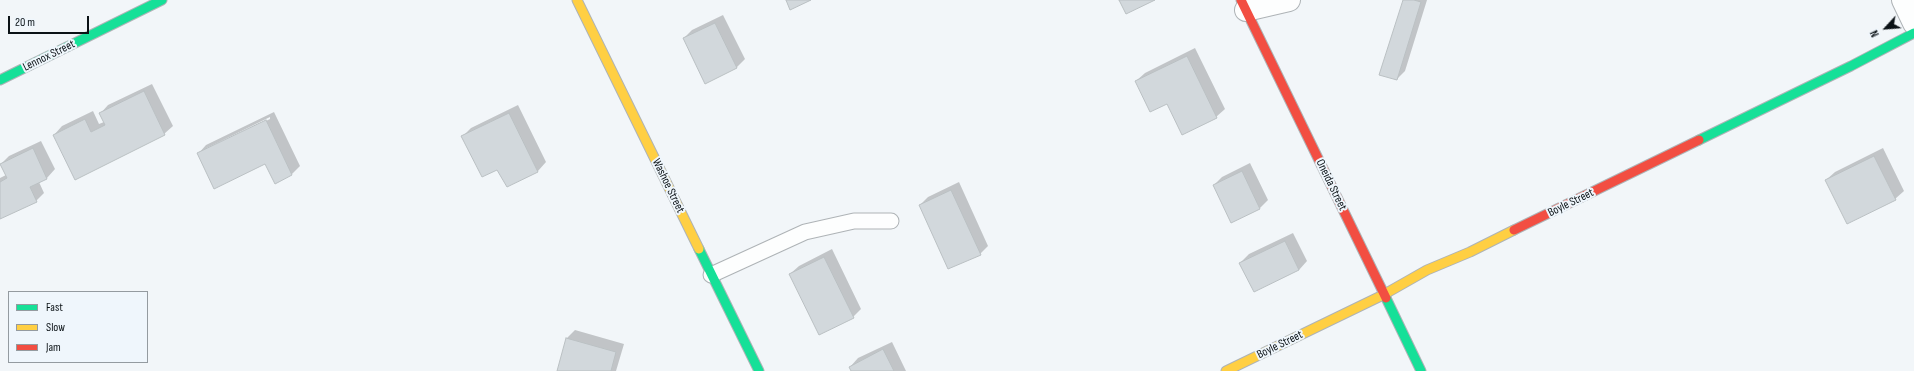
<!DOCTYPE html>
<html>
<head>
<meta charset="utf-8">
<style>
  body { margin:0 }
  #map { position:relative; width:1914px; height:371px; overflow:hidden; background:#f2f6f9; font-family:"Sofia Sans Condensed",sans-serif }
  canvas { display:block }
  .legend { position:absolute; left:8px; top:291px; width:140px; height:72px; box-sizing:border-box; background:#eff6fc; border:1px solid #949ba0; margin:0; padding:5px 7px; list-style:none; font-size:12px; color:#0b1216 }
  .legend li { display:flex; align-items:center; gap:8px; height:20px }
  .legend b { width:20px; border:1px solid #949ba0 }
  .north { position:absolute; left:1866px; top:8px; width:40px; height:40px; -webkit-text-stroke:3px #eff6fc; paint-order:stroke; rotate:244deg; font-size:11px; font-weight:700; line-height:16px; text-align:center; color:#0b1216 }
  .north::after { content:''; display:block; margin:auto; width:14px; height:18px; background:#0b1216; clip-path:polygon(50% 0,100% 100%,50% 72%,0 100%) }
  .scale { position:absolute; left:8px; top:16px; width:81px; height:18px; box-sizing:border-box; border:2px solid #0b1216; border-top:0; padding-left:5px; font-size:12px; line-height:14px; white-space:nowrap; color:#0b1216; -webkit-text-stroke:3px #eff6fc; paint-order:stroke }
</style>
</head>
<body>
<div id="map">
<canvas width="1914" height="371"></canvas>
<ul class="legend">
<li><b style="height:5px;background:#16e098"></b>Fast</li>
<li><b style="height:5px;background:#ffcf43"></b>Slow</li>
<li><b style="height:5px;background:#f24e42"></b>Jam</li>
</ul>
<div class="north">N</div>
<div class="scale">20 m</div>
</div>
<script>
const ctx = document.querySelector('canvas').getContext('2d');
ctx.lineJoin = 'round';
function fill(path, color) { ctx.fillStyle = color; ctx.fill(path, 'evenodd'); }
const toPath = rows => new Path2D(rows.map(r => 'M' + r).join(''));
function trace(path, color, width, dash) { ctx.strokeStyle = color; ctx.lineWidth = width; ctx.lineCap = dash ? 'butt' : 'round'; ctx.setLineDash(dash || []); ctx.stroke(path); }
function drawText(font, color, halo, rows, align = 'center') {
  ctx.font = font + ' "Sofia Sans Condensed",sans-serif'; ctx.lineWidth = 4; ctx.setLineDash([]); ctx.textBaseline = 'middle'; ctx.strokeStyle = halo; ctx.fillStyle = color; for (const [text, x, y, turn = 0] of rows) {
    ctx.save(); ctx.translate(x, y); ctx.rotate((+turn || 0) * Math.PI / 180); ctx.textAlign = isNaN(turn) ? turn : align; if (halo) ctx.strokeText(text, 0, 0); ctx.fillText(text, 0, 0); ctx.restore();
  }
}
const shadow = toPath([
  [1404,0,1427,0,1405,71,1397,79],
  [723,15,745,59,736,68,684,38,692,30],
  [1195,48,1225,109,1216,117,1168,103,1136,81,1145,73],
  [152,84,173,126,164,134,54,135,62,126,93,111,99,124,104,122,100,114,108,105],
  [518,105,546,162,538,171,507,186,498,168,463,136,471,128],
  [274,112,300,166,292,174,275,182,265,163,198,154,206,145],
  [270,117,270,119,207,150,207,148],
  [41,141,55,169,47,178,39,182,44,193,36,201,0,218,0,178,6,175,1,164,9,156],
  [1883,148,1904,191,1895,199,1826,180,1835,172],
  [1250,163,1268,200,1260,208,1232,222,1214,185,1222,177],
  [959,182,988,246,980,254,920,205,928,197],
  [1293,233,1307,261,1299,270,1240,263,1249,254],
  [832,249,861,309,853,317,790,274,799,266],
  [575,330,624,344,616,371,558,371,567,338],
  [892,342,906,371,852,371,850,367,858,358]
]);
const building = toPath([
  [786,0,811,0,790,10,786,0],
  [1119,0,1155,0,1126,14,1119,0],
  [1403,0,1414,0,1421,2,1397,80,1379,75,1403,0],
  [715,23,737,68,705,84,683,38,715,23],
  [1187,56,1217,118,1182,135,1167,104,1150,112,1135,81,1187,56],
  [144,91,165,135,75,180,53,135,85,119,91,132,105,125,99,113,144,91],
  [509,113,538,172,507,187,497,170,482,177,461,136,509,113],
  [266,120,292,175,275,184,265,164,214,189,197,153,266,120],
  [33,148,47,179,30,187,37,202,0,219,0,182,7,178,0,164,33,148],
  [1874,156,1896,200,1847,224,1825,180,1874,156],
  [1242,171,1260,209,1231,223,1213,185,1242,171],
  [951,190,981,255,948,269,919,205,951,190],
  [1285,241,1299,270,1254,292,1239,263,1285,241],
  [824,257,854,318,819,335,789,274,824,257],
  [566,338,616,352,611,371,557,371,566,338],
  [883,349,894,371,851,371,849,367,883,349]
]);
const lane = toPath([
  [711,275,805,232,854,221,891,221]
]);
const street = toPath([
  [1903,0,1914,23],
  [1246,10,1289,0]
]);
const fast = toPath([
  [0,80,162,0],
  [1699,140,1851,66,1914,33],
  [699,249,759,371],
  [1386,298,1421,371]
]);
const slow = toPath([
  [577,0,699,249],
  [1226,371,1383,295,1427,270,1470,252,1514,230]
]);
const jam = toPath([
  [1241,0,1386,298],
  [1514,230,1699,140]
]);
const streetNames = [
  ["Lennox Street",49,56,-26],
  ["Oneida Street",1331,185,64],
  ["Washoe Street",668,186,64],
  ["Boyle Street",1571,203,-26],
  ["Boyle Street",1280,345,-26]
];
fill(shadow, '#0003');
fill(building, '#d2d8dc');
trace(building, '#bac0c3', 1);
trace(lane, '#aeb3b6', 17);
trace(street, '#aeb3b6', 24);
trace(fast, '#aeb3b6', 11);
trace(slow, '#aeb3b6', 11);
trace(jam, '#aeb3b6', 11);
trace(lane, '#fdfefe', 15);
trace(street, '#fdfefe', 22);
trace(fast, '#16e098', 9);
trace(slow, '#ffcf43', 9);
trace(jam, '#f24e42', 9);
drawText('12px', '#0b1216', '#eff6fc', streetNames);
</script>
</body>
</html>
